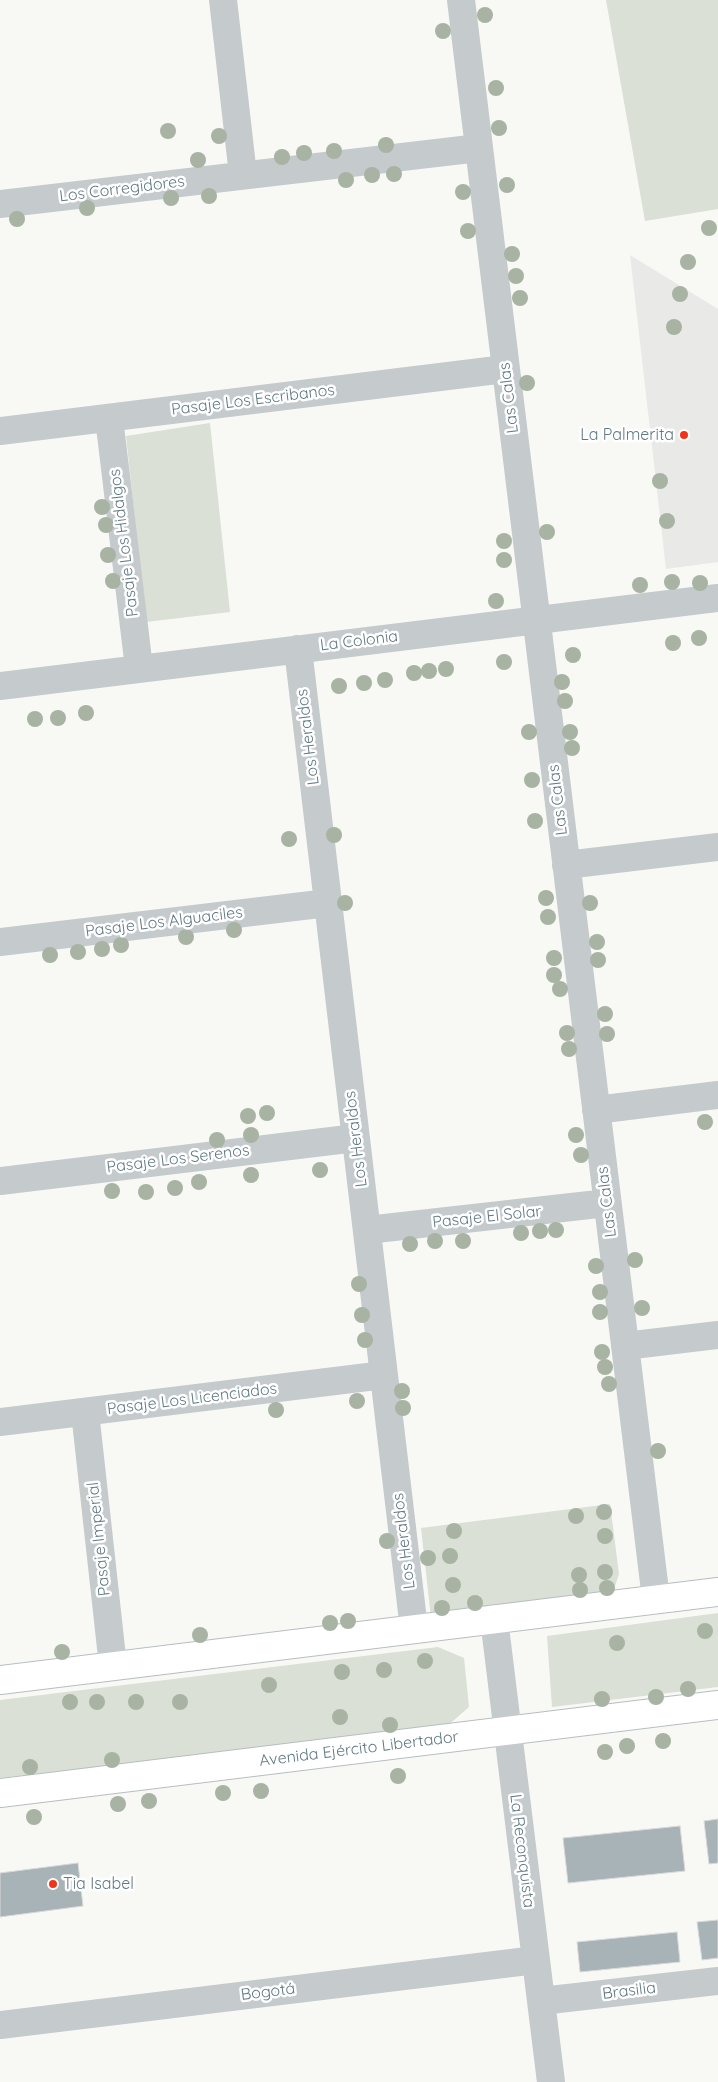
<!DOCTYPE html>
<html>
<head>
<meta charset="utf-8">
<style>
  body { margin:0 }
  canvas { display:block; background:#f8f8f5 }
</style>
</head>
<body>
<canvas width="718" height="2082"></canvas>
<script>
const ctx = document.querySelector('canvas').getContext('2d');
ctx.lineJoin = 'round';
function fill(path, color) { ctx.fillStyle = color; ctx.fill(path, 'evenodd'); }
const toPath = rows => new Path2D(rows.map(r => 'M' + r).join(''));
function trace(path, color, width, dash) { ctx.strokeStyle = color; ctx.lineWidth = width; ctx.lineCap = dash ? 'butt' : 'round'; ctx.setLineDash(dash || []); ctx.stroke(path); }
function drawText(font, color, halo, rows, align = 'center') {
  ctx.font = font + ' Quicksand,sans-serif'; ctx.lineWidth = 5; ctx.setLineDash([]); ctx.textBaseline = 'middle'; ctx.strokeStyle = halo; ctx.fillStyle = color; for (const [text, x, y, turn = 0] of rows) {
    ctx.save(); ctx.translate(x, y); ctx.rotate((+turn || 0) * Math.PI / 180); ctx.textAlign = isNaN(turn) ? turn : align; if (halo) ctx.strokeText(text, 0, 0); ctx.fillText(text, 0, 0); ctx.restore();
  }
}
const built = toPath([
  [630,255,718,309,718,562,666,569]
]);
const green = toPath([
  [606,0,718,0,718,209,645,221],
  [210,423,230,612,146,622,126,436],
  [610,1504,619,1574,613,1592,431,1618,421,1528],
  [718,1613,718,1687,552,1707,547,1636],
  [438,1647,464,1658,469,1707,446,1727,0,1778,0,1700]
]);
const building = toPath([
  [718,1819,718,1863,709,1864,704,1821,718,1819],
  [680,1826,685,1871,568,1883,563,1838,680,1826],
  [78,1863,83,1906,0,1917,0,1873,78,1863],
  [718,1920,718,1958,702,1960,697,1922,718,1920],
  [677,1932,680,1962,580,1972,577,1942,677,1932]
]);
const street = toPath([
  [223,0,243,175],
  [461,0,656,1599],
  [0,204,479,148],
  [109,418,139,668],
  [0,431,505,369],
  [298,649,414,1629],
  [0,686,718,598],
  [566,865,718,847],
  [0,942,328,903],
  [596,1110,718,1095],
  [0,1181,356,1138],
  [367,1230,607,1203],
  [625,1346,718,1335],
  [85,1412,113,1666],
  [0,1422,384,1375],
  [494,1619,551,2082],
  [541,2001,718,1981],
  [0,2025,536,1960]
]);
const secondary = toPath([
  [0,1680,718,1592],
  [0,1793,718,1705]
]);
const trees = [
  [485,15],
  [443,31],
  [496,88],
  [499,128],
  [168,131],
  [219,136],
  [386,145],
  [334,151],
  [304,153],
  [282,157],
  [198,160],
  [394,174],
  [372,175],
  [346,180],
  [507,185],
  [463,192],
  [209,196],
  [171,198],
  [87,208],
  [17,219],
  [709,228],
  [468,231],
  [512,254],
  [688,262],
  [516,276],
  [680,294],
  [520,298],
  [674,327],
  [527,383],
  [660,481],
  [102,507],
  [667,521],
  [106,525],
  [547,532],
  [504,541],
  [108,555],
  [504,560],
  [113,581],
  [672,582],
  [700,583],
  [640,585],
  [496,601],
  [699,638],
  [673,643],
  [573,655],
  [504,662],
  [446,669],
  [429,671],
  [414,673],
  [385,680],
  [562,682],
  [364,683],
  [339,686],
  [565,701],
  [86,713],
  [58,718],
  [35,719],
  [529,732],
  [570,732],
  [572,748],
  [532,780],
  [535,821],
  [334,835],
  [289,839],
  [546,898],
  [345,903],
  [590,903],
  [548,917],
  [234,930],
  [186,937],
  [597,942],
  [121,945],
  [102,949],
  [78,952],
  [50,955],
  [554,958],
  [598,960],
  [554,975],
  [560,989],
  [605,1014],
  [567,1033],
  [607,1034],
  [569,1049],
  [267,1113],
  [248,1116],
  [705,1122],
  [251,1135],
  [576,1135],
  [217,1140],
  [581,1155],
  [320,1170],
  [251,1175],
  [199,1182],
  [175,1188],
  [112,1191],
  [146,1192],
  [556,1230],
  [540,1231],
  [521,1233],
  [435,1241],
  [463,1241],
  [410,1244],
  [635,1260],
  [596,1266],
  [359,1284],
  [600,1292],
  [642,1308],
  [600,1312],
  [362,1315],
  [365,1340],
  [602,1352],
  [605,1367],
  [609,1384],
  [402,1391],
  [357,1401],
  [403,1408],
  [276,1410],
  [658,1451],
  [604,1512],
  [576,1516],
  [454,1531],
  [605,1536],
  [387,1541],
  [450,1556],
  [428,1558],
  [605,1572],
  [579,1575],
  [453,1585],
  [607,1588],
  [580,1590],
  [475,1603],
  [442,1608],
  [348,1621],
  [330,1623],
  [705,1631],
  [200,1635],
  [617,1643],
  [62,1652],
  [425,1661],
  [384,1670],
  [342,1672],
  [269,1685],
  [688,1689],
  [656,1697],
  [602,1699],
  [70,1702],
  [97,1702],
  [136,1702],
  [180,1702],
  [340,1717],
  [390,1725],
  [663,1741],
  [627,1746],
  [605,1752],
  [112,1760],
  [30,1767],
  [398,1776],
  [261,1791],
  [223,1793],
  [149,1801],
  [118,1804],
  [34,1817]
];
const markers = [
  [684,435,5,"#f0341c"],
  [53,1884,5,"#f0341c"]
];
const streetNames = [
  ["Los Corregidores",122,189,-7],
  ["Las Calas",509,398,-97],
  ["Pasaje Los Escribanos",253,400,-7],
  ["Pasaje Los Hidalgos",124,543,-97],
  ["La Colonia",359,641,-7],
  ["Los Heraldos",308,737,-97],
  ["Las Calas",558,800,-97],
  ["Pasaje Los Alguaciles",164,922,-7],
  ["Los Heraldos",356,1139,-97],
  ["Pasaje Los Serenos",178,1159,-7],
  ["Las Calas",607,1202,-97],
  ["Pasaje El Solar",487,1217,-6],
  ["Pasaje Los Licenciados",192,1399,-7],
  ["Pasaje Imperial",99,1539,-96],
  ["Los Heraldos",404,1541,-97],
  ["Avenida Ejército Libertador",359,1749,-7],
  ["La Reconquista",522,1851,83],
  ["Brasilia",629,1991,-7],
  ["Bogotá",268,1992,-7]
];
const poiNames = [
  ["La Palmerita",674,435],
  ["Tia Isabel",63,1884,"left"]
];
fill(built, '#e9e9e8');
fill(green, '#dae0d5');
fill(building, '#a7b3b7');
trace(building, '#d9d9d7', 1);
trace(secondary, '#b7bec1', 30);
trace(street, '#c5cacd', 28);
trace(secondary, '#fff', 28);
ctx.fillStyle = '#a8b3a3';
for (const [x, y] of trees) { ctx.beginPath(); ctx.arc(x, y, 8, 0, 2 * Math.PI); ctx.fill(); }
for (const [x, y, r, color] of markers) { const dot = new Path2D(); dot.arc(x, y, r, 0, 2 * Math.PI); ctx.fillStyle = color; ctx.fill(dot); trace(dot, '#fff', 2); }
drawText('16px', '#607882', '#fff', streetNames);
drawText('16px', '#607882', '#fff', poiNames, 'right');
</script>
</body>
</html>
